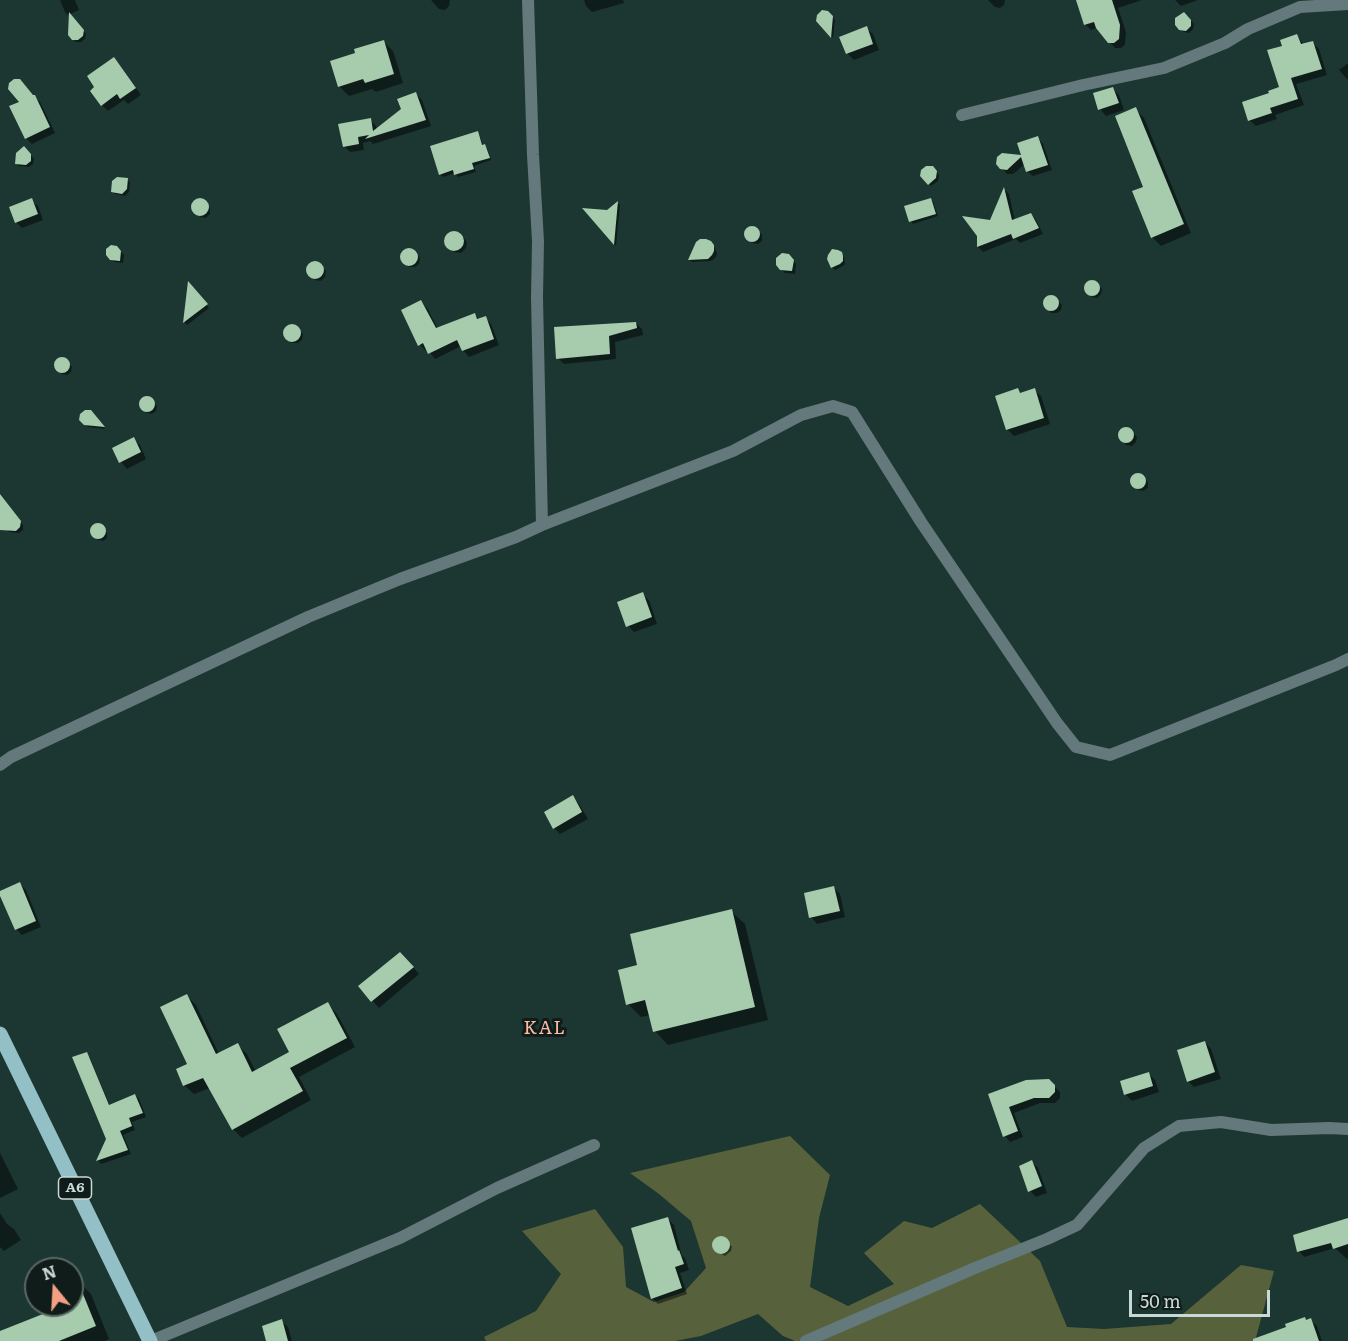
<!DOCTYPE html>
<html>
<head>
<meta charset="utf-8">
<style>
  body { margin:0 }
  #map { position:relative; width:1348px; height:1341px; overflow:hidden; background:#1c3731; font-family:Literata,serif }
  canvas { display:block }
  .north { position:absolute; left:24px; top:1257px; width:60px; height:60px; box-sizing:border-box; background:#101c19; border:2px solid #5a6864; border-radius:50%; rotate:342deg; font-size:16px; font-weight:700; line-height:24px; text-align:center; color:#c9d9d5 }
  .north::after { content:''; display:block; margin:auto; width:21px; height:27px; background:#f39f83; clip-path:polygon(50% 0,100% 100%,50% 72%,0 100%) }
  .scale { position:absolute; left:1129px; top:1290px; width:141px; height:27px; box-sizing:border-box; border:3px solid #c9d9d5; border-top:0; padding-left:8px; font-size:18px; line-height:21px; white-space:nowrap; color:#c9d9d5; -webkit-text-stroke:4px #101c19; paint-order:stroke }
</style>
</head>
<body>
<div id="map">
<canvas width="1348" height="1341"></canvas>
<div class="north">N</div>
<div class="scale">50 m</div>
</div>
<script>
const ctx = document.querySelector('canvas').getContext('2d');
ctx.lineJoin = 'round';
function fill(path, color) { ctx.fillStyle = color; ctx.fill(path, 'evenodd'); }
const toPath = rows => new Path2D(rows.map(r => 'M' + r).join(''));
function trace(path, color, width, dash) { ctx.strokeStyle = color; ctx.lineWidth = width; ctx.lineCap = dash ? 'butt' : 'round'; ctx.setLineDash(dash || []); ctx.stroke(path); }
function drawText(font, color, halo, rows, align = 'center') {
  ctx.font = font + ' Literata,serif'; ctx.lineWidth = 6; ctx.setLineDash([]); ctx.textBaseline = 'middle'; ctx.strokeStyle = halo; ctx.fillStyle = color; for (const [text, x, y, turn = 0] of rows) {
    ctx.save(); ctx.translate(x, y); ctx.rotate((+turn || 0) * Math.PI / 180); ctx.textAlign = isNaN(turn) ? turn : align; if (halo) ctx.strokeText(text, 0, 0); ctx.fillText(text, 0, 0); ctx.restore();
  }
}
const forest = toPath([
  [790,1136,830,1175,819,1218,810,1287,848,1306,894,1284,864,1253,904,1221,932,1228,980,1204,1040,1261,1067,1327,1104,1329,1171,1324,1241,1265,1274,1271,1255,1341,795,1341,783,1336,758,1314,701,1336,675,1341,486,1341,484,1337,536,1311,561,1274,522,1231,595,1209,623,1247,626,1287,654,1302,684,1292,706,1268,691,1221,659,1194,630,1173]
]);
const shadow = toPath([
  [60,0,75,0,79,10,68,15,65,12],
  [431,0,450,0,449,6,445,10,439,9],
  [584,0,623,0,624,3,592,12,586,6],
  [988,0,1005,0,1004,5,1000,8,995,7],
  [1087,0,1142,0,1118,8,1126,32,1125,45,1121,48,1115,48,1097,28,1091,30,1085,24],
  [1175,0,1198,0,1181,6],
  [828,12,835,20,833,38,818,21],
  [1184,13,1194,24,1193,29,1189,33,1184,32,1177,25],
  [71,16,86,34,85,39,81,42,76,42,69,34],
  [866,28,873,34,879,50,854,60,848,54,841,37],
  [1297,36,1304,45,1312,42,1319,49,1327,75,1296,84,1304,105,1275,115,1277,119,1256,126,1249,120,1281,88,1284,47],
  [383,41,393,51,403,83,376,92,372,89,349,96,339,86,357,54],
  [114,59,120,65,141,95,128,104,124,100,108,111,102,105],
  [1347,64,1348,64,1348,80,1339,70],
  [1113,89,1119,95,1124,110,1106,116,1100,109],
  [416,94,422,100,431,126,373,144,370,141,363,143,364,150,350,152,344,146,370,120,376,126,377,130,402,109],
  [34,96,40,102,55,133,32,144,26,138],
  [1135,109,1144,118,1191,233,1161,246,1152,237],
  [477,133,480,136,483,146,487,148,491,160,474,166,476,172,458,177,455,173,443,177,440,174],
  [1038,138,1043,144,1052,170,1033,176,1027,171,1025,164,1013,174,1007,174,998,163,1023,156],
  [24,148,34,159,33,164,29,167,19,166,16,163],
  [935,171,939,175,938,181,931,186,922,176],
  [127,180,130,182,129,192,125,196,115,194,113,192],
  [1005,190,1009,194,1015,221,1031,214,1036,220,1043,234,1020,243,1016,239,983,252,978,247,979,236,991,221],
  [930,199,933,202,938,216,913,224,911,221],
  [31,200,38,206,43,220,22,228,16,222],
  [198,200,203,201,210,208,210,214,206,218,200,217,193,209,193,204],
  [617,203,620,205,616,246,585,210,607,211],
  [750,227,755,227,762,235,762,241,758,244,752,243,745,236,746,230],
  [452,232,459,232,467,242,466,248,461,253,454,252,446,243,446,236],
  [713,246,716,250,717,254,715,258,711,261,692,262,690,260],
  [117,247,124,255,123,263,114,262,107,255],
  [407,249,413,250,420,258,419,264,415,267,409,267,402,259,403,253],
  [841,254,844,257,845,264,843,266,835,270,832,267],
  [792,258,796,264,795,274,785,273,777,265],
  [313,263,319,263,326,271,325,277,321,281,315,280,308,272,308,266],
  [1090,281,1095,281,1102,289,1101,294,1097,298,1092,297,1085,290,1086,284],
  [189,284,209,308,187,325,185,323],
  [1049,296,1055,297,1062,305,1061,310,1057,313,1051,313,1045,305,1045,299],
  [421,302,427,308,438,329,475,315,480,320,485,318,491,324,499,345,469,357,463,350,461,346,435,359,428,350,426,351,420,345],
  [636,323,642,329,643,335,615,342,616,359,564,364,558,358],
  [290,326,295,326,303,334,302,340,298,343,292,343,284,335,285,329],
  [60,359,65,359,72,367,71,372,67,375,62,374,55,367,56,362],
  [1018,390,1021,394,1034,390,1041,396,1050,424,1014,436,1007,429],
  [145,398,150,398,157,406,156,411,152,414,147,413,140,406,141,401],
  [94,415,105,429,88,427,81,419],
  [1124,428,1130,429,1137,437,1136,442,1132,446,1126,445,1120,437,1120,432],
  [133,439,140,445,146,459,127,469,121,462,114,449],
  [1136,474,1141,474,1148,482,1148,488,1143,491,1138,490,1131,483,1131,477],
  [10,508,23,525,23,530,19,533,9,532,7,529],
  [96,525,100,525,107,533,107,538,103,541,98,540,91,533,92,528],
  [642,594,649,600,657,624,634,632,628,626],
  [573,797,579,804,588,819,560,834,554,828],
  [20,884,26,890,41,927,22,935,16,929],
  [834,888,840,894,845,917,817,924,811,917],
  [731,911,745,924,768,1020,668,1045,655,1031,651,1015,641,1017,628,1004,639,966],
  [407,960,419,974,379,1008,360,987],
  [187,996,196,1005,219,1054,237,1045,247,1054,256,1072,291,1053,328,1004,337,1014,355,1047,299,1077,311,1100,242,1138,233,1129,210,1088,194,1094,184,1085,189,1065],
  [1205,1042,1211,1049,1221,1079,1194,1087,1188,1081],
  [86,1054,90,1058,110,1106,135,1095,139,1099,146,1117,132,1122,135,1130,123,1135,131,1154,101,1164,98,1160,107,1139],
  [1148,1073,1155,1080,1159,1092,1132,1101,1126,1095,1121,1082],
  [1048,1081,1060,1092,1060,1098,1055,1103,1040,1103,1014,1113,1023,1137,1010,1142,1005,1136,989,1095],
  [0,1153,18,1189,0,1198],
  [1032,1162,1038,1168,1047,1193,1036,1197,1030,1191],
  [0,1213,7,1224,14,1229,21,1240,4,1251,0,1247],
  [668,1219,674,1225,682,1256,685,1258,689,1270,680,1273,687,1294,658,1304,652,1298],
  [1348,1221,1348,1259,1347,1259,1335,1248,1304,1257,1299,1251],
  [720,1238,727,1240,732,1247,731,1251,725,1256,718,1252,714,1246,716,1239],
  [77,1280,91,1294,109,1339,105,1341,0,1341,0,1333,55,1311,53,1305,72,1305,72,1283],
  [1310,1320,1317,1326,1322,1341,1284,1341],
  [281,1321,288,1327,292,1341,268,1341]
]);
const building = toPath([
  [1076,0,1112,0,1120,25,1119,39,1114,43,1108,43,1096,28,1094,22,1084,25],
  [822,10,828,11,833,16,831,38,816,21,817,15],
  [69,12,84,30,83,36,78,40,72,40,68,35],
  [1184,12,1191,20,1191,26,1186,31,1179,30,1175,25,1175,18],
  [867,26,873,44,846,54,839,37],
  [1297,34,1301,44,1313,41,1322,69,1291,78,1298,99,1270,108,1272,113,1248,121,1242,102,1269,93,1268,91,1279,87,1267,50,1282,46,1280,40],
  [384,40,394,74,365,83,363,79,338,87,330,61,355,53,354,49],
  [114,57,136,88,120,99,117,94,101,106,90,91,94,87,87,76],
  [14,79,20,79,33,95,35,95,50,127,25,139,9,106,19,102,8,89,9,83],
  [1113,87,1119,103,1098,110,1093,93],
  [416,92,426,120,365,139,369,135,358,137,359,144,343,147,338,124,371,118,373,131,401,109,397,99],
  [1136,107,1184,224,1151,238,1132,191,1143,187,1115,116],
  [478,131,482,145,485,144,490,158,472,163,474,169,454,175,453,170,439,175,430,146],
  [1038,136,1048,165,1026,172,1021,157,1007,170,1000,169,996,164,997,157,1002,153,1021,155,1017,143],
  [24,146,31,154,31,161,26,165,15,164,16,153],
  [926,166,933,166,937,171,936,178,928,185,920,176,921,170],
  [117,177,128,178,127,189,122,194,111,192,112,181],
  [1004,187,1012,220,1031,213,1039,228,1013,239,1011,234,977,247,977,236,962,216,990,220],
  [32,198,38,214,15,223,9,207],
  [931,198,936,214,909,222,904,206],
  '191 207a9 9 0 1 1 18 0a9 9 0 1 1-18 0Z',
  [618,201,614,245,582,208,607,210],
  '744 234a8 8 0 1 1 16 0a8 8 0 1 1-16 0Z',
  '444 241a10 10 0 1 1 20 0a10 10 0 1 1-20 0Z',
  [700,239,706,239,711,241,714,245,714,251,712,255,708,259,688,260,696,242],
  [111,245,117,246,121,251,120,261,110,260,106,255,106,249],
  '400 257a9 9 0 1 1 18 0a9 9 0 1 1-18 0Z',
  [832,249,838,250,842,252,843,256,843,261,840,264,831,268,827,259,828,255],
  [782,253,789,254,794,260,792,271,780,270,776,265,776,258],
  '306 270a9 9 0 1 1 18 0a9 9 0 1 1-18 0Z',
  '1084 288a8 8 0 1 1 16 0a8 8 0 1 1-16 0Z',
  [188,281,208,304,183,323],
  '1043 303a8 8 0 1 1 16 0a8 8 0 1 1-16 0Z',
  [421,300,436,328,475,313,477,319,486,316,494,339,462,351,457,340,428,354,423,343,418,346,401,310],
  [636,322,637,328,609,336,610,354,556,359,554,327],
  '283 333a9 9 0 1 1 18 0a9 9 0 1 1-18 0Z',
  '54 365a8 8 0 1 1 16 0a8 8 0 1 1-16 0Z',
  [1018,388,1020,393,1035,388,1044,418,1006,430,995,396],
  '139 404a8 8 0 1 1 16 0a8 8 0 1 1-16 0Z',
  [85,410,91,410,105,427,84,425,79,420,80,414],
  '1118 435a8 8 0 1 1 16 0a8 8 0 1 1-16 0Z',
  [134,437,141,452,119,463,112,448],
  '1130 481a8 8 0 1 1 16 0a8 8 0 1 1-16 0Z',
  [0,494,21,521,20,527,16,531,0,530],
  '90 531a8 8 0 1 1 16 0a8 8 0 1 1-16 0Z',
  [643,592,652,617,626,627,617,602],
  [573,795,582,812,553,829,544,812],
  [20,882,36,921,15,930,0,896,0,891],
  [834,886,840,911,809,918,804,893],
  [732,909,755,1007,653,1032,645,1000,626,1005,618,970,637,965,630,934],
  [400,952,414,967,371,1002,358,986],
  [187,994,216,1054,238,1043,252,1072,289,1052,277,1029,328,1002,347,1038,290,1068,303,1091,232,1130,203,1078,183,1086,176,1069,187,1064,160,1007],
  [1205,1041,1215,1072,1187,1082,1177,1050],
  [87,1052,109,1105,135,1094,143,1113,129,1118,132,1126,120,1131,128,1150,96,1161,106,1139,72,1057],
  [1149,1072,1153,1086,1124,1095,1120,1081],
  [1049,1079,1055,1085,1055,1092,1049,1098,1034,1098,1009,1107,1018,1131,1003,1137,988,1094,1026,1080],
  [1032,1160,1042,1186,1028,1192,1019,1166],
  [668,1217,678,1251,679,1250,684,1264,675,1267,682,1288,651,1299,631,1228],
  [1348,1218,1348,1244,1333,1249,1331,1243,1297,1252,1293,1235],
  '712 1245a9 9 0 1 1 18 0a9 9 0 1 1-18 0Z',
  [72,1267,96,1326,59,1341,0,1341,0,1331,53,1310,51,1305,72,1305],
  [1305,1317,1306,1320,1311,1318,1319,1341,1253,1341,1253,1339,1286,1327,1285,1324],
  [282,1319,288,1341,266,1341,262,1326]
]);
const street = toPath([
  [528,0,533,155,538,241,537,298,542,525],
  [962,115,1083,85,1164,68,1225,43,1248,29,1300,7,1348,4],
  [0,765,11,757,308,617,400,579,516,537,542,525,733,451,801,415,833,406,852,412,921,522,1057,723,1076,747,1110,755,1336,665,1348,659],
  [151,1341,400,1238,497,1188,594,1145],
  [806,1341,975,1268,1047,1239,1077,1225,1144,1148,1179,1126,1221,1122,1271,1130,1329,1128,1348,1129]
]);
const primary = toPath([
  [0,1034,150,1341]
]);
const shields = [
  [75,1188,33]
];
const shieldNames = [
  ["A6",75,1188]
];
const quarterNames = [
  ["KAL",545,1029]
];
fill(forest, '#57623d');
fill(shadow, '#0007');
fill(building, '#a6cbad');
trace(street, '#63797c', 12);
trace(primary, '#93c0c6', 15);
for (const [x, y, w] of shields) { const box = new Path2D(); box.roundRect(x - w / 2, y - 11, w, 22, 4.5); ctx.fillStyle = '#101c19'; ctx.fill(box); trace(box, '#c9d9d5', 1.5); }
drawText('bold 14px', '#c9d9d5', null, shieldNames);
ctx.letterSpacing = '1.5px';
drawText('18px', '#fbbba6', '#101c19', quarterNames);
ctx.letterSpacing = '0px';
</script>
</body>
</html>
